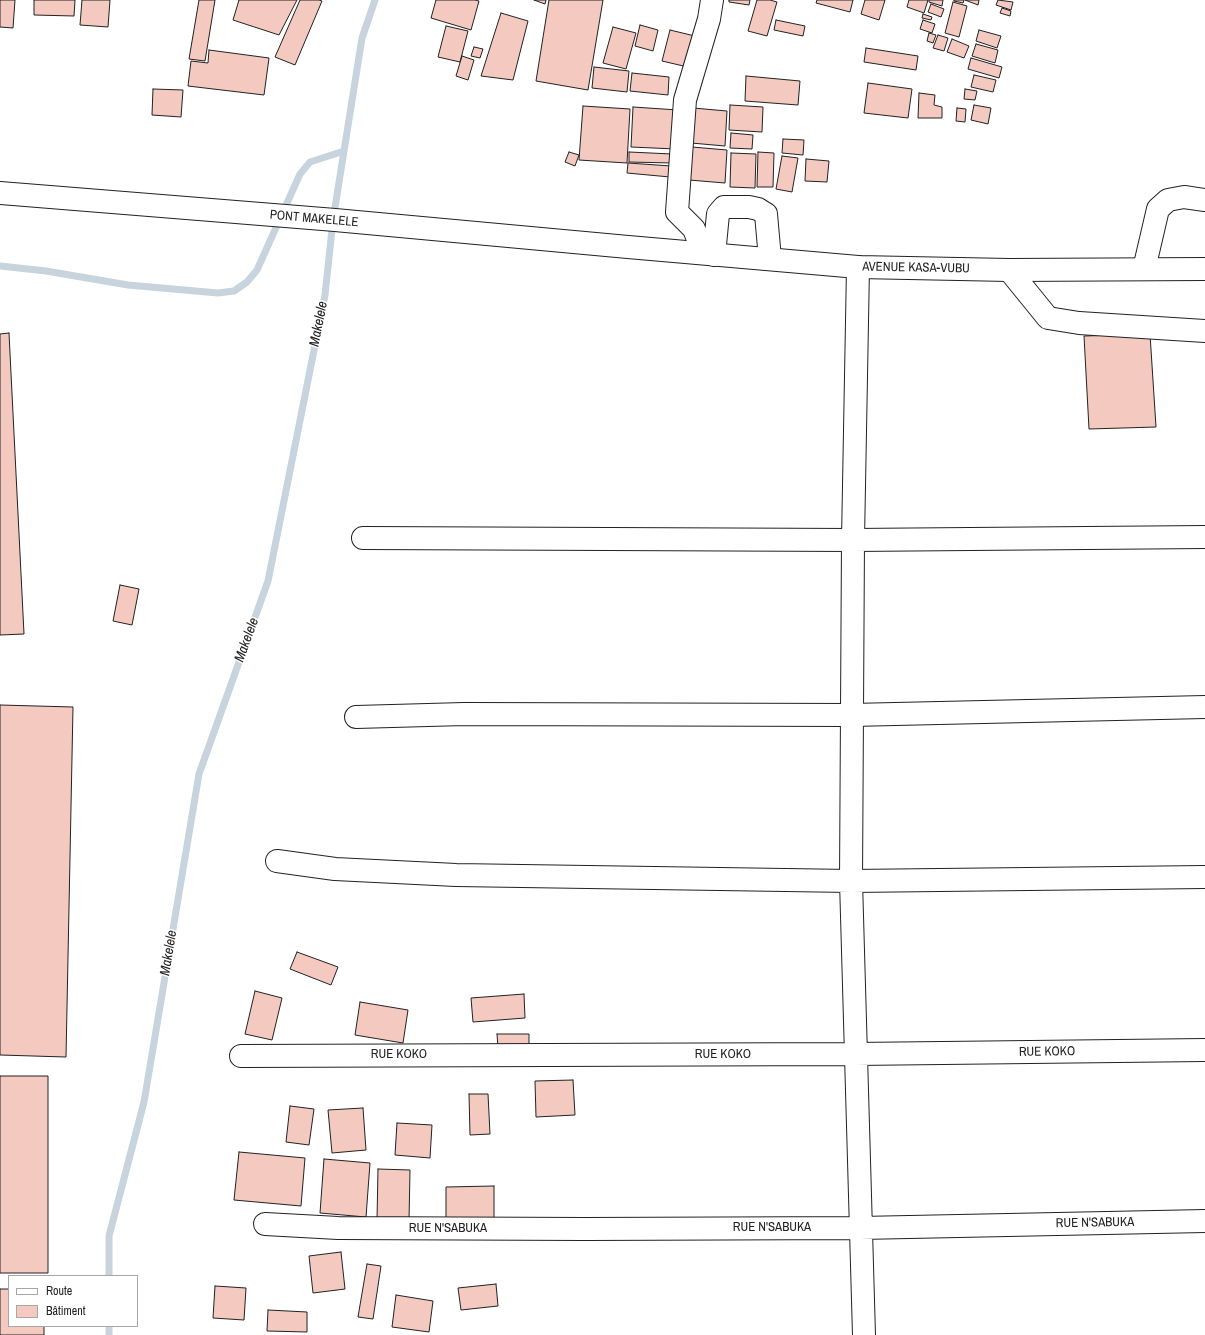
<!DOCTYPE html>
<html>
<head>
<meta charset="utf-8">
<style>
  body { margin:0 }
  #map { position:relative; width:1205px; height:1335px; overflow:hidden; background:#fff; font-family:"Archivo Narrow",sans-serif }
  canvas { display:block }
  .legend { position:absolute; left:8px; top:1275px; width:130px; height:52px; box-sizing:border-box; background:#fff; border:1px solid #a7a7a7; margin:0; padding:5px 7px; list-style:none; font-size:12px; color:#222 }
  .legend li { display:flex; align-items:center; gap:8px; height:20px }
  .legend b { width:20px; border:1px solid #a7a7a7 }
</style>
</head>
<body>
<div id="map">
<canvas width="1205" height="1335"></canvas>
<ul class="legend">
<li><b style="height:5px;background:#fff"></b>Route</li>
<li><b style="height:11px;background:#f3c9c0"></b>Bâtiment</li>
</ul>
</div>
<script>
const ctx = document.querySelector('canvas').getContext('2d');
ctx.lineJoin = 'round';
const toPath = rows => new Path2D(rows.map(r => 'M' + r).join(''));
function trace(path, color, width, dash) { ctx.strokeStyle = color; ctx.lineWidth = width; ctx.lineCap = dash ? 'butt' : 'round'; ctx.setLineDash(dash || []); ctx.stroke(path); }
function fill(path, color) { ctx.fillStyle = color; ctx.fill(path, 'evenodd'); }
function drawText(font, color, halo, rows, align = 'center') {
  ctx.font = font + ' "Archivo Narrow",sans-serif'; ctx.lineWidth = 3; ctx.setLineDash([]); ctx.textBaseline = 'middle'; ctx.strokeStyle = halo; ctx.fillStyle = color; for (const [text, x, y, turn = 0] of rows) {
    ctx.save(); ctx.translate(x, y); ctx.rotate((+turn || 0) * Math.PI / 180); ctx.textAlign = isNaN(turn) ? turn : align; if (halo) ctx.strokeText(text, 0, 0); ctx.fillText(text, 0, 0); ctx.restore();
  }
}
const stream = toPath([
  [0,266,46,271,128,285,218,293,234,291,247,282,257,270,300,174,310,162,344,151],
  [109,1276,109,1236,144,1102,199,774,268,581,325,295,333,220,362,38,375,0],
  [109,1326,109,1335]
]);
const building = toPath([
  [0,0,15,0,13,28,0,27,0,0],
  [34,0,75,0,74,16,34,15,34,0],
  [82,0,110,0,108,27,80,25,82,0],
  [199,0,215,0,205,61,189,59,199,0],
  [239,0,297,0,279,35,233,20,239,0],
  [300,0,319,0,322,1,295,65,275,57,300,0],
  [436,0,475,0,479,1,471,30,431,18,436,0],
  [534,0,546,0,545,4,534,0],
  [549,0,603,0,588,90,536,81,549,0],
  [729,0,750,0,749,5,729,2,729,0],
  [757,0,770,0,777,2,767,36,748,31,757,0],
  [817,0,853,0,850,12,816,3,817,0],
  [865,0,885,0,879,20,861,14,865,0],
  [909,0,928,0,924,13,907,7,909,0],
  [929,0,943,0,942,6,929,2,929,0],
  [954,0,964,0,963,3,954,1,954,0],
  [965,0,979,0,978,5,965,0],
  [998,0,1013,2,1011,10,996,5,998,0],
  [953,2,967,6,959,37,945,33,953,2],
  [931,4,944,9,941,17,928,12,931,4],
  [1002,8,1011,11,1010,16,1000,13,1002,8],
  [501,13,528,21,513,80,481,76,501,13],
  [923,14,932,17,931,20,922,18,923,14],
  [776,20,805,26,803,36,774,30,776,20],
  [923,20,935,24,932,33,920,29,923,20],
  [640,25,658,30,653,51,635,46,640,25],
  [446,26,468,31,460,62,438,57,446,26],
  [613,27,636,33,626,69,603,63,613,27],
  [670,30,699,37,692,68,662,61,670,30],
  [979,30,1001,36,997,48,976,41,979,30],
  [929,33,936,35,933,43,927,41,929,33],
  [938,35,948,38,944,51,933,48,938,35],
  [952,39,969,46,964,58,947,52,952,39],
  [976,44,998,50,995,63,972,56,976,44],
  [474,47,483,49,480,58,471,56,474,47],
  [866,48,918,56,916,70,864,62,866,48],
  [209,50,269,58,264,95,188,86,191,61,208,63,209,50],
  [462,56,474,60,468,80,456,76,462,56],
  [971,58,1002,67,999,78,968,69,971,58],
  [594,67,629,71,627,92,592,88,594,67],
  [632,73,669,77,668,95,630,91,632,73],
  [974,75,996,80,993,92,971,87,974,75],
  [746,76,800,81,798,105,745,101,746,76],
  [868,83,912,89,908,118,864,113,868,83],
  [153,89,183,90,181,117,152,115,153,89],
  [965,89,977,91,975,100,964,99,965,89],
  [919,93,935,95,934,105,942,107,942,118,918,118,919,93],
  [730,105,763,107,762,132,729,130,730,105],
  [974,105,991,108,988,124,971,120,974,105],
  [583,106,630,109,627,163,579,160,583,106],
  [633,107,678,110,676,149,631,147,633,107],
  [693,108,727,111,725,146,691,143,693,108],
  [957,108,966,109,965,122,956,121,957,108],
  [731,133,753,135,752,149,730,148,731,133],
  [783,139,804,140,803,155,782,153,783,139],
  [692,147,727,150,725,183,689,180,692,147],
  [569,152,579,155,575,166,565,162,569,152],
  [629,152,672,154,672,163,629,162,629,152],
  [758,152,774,153,773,187,757,187,758,152],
  [731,153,756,154,755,188,730,187,731,153],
  [782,156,798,158,792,192,776,189,782,156],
  [806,159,829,161,827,182,805,181,806,159],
  [628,163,671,166,670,177,627,173,628,163],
  [9,333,24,634,0,635,0,334,9,333],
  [1150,334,1156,427,1089,429,1084,336,1150,334],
  [120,585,139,589,132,625,113,621,120,585],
  [0,705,73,707,66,1057,0,1055,0,705],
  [297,952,338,967,331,985,290,969,297,952],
  [255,991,282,998,272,1040,245,1034,255,991],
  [524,994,525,1018,473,1022,471,998,524,994],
  [360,1002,408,1010,403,1043,355,1035,360,1002],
  [497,1034,529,1034,529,1048,498,1048,497,1034],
  [0,1076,48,1076,48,1273,0,1273,0,1076],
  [573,1080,575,1115,536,1117,535,1081,573,1080],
  [469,1094,488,1094,490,1134,470,1135,469,1094],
  [290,1106,314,1109,309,1145,286,1142,290,1106],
  [363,1108,366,1150,332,1153,328,1110,363,1108],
  [397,1123,432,1125,430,1158,395,1155,397,1123],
  [239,1152,305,1158,301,1206,234,1200,239,1152],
  [324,1159,370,1163,366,1217,320,1213,324,1159],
  [378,1169,410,1170,409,1221,377,1220,378,1169],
  [494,1186,494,1219,446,1220,446,1187,494,1186],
  [341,1252,345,1289,313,1293,309,1256,341,1252],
  [367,1264,381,1266,373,1319,358,1317,367,1264],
  [496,1284,498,1306,461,1310,458,1288,496,1284],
  [215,1286,246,1288,244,1320,213,1318,215,1286],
  [0,1289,9,1289,9,1326,44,1326,44,1335,0,1335,0,1289],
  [396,1295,433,1301,429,1332,392,1327,396,1295],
  [268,1310,307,1312,307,1332,267,1331,268,1310]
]);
const minor = toPath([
  [699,253,699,242,694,229,677,212,685,100,709,19,712,0],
  [714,255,718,214,724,207,749,207,758,209,766,214,770,259],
  [858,267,853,540,851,881,864,1335],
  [1144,269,1158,209,1168,200,1184,197,1205,200],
  [1009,270,1048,318,1079,323,1205,331],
  [363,538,853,540,1205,537],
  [356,717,464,714,851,715,1205,707],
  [277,861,335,869,456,875,851,881,1205,877],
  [241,1056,855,1054,1205,1050],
  [265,1224,338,1228,585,1229,860,1228,1205,1221]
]);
const major = toPath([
  [0,193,335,220,628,247,858,267,1009,270,1205,269]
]);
const streetNames = [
  ["PONT MAKELELE",314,219,5],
  ["AVENUE KASA-VUBU",916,268,1],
  ["RUE KOKO",1047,1052,-1],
  ["RUE KOKO",399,1055],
  ["RUE KOKO",723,1055],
  ["RUE N'SABUKA",1095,1223,-1],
  ["RUE N'SABUKA",772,1228],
  ["RUE N'SABUKA",448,1229]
];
const waterNames = [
  ["Makelele",319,324,-79],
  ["Makelele",247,640,-70],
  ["Makelele",169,953,-81]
];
trace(stream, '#c7d3dd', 7);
fill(building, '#f3c9c0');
trace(building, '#222', 1);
trace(minor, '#222', 24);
trace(major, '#222', 24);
trace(minor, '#fff', 22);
trace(major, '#fff', 22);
drawText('13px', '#222', '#fff', streetNames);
drawText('italic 14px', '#222', '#fff', waterNames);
</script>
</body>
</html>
